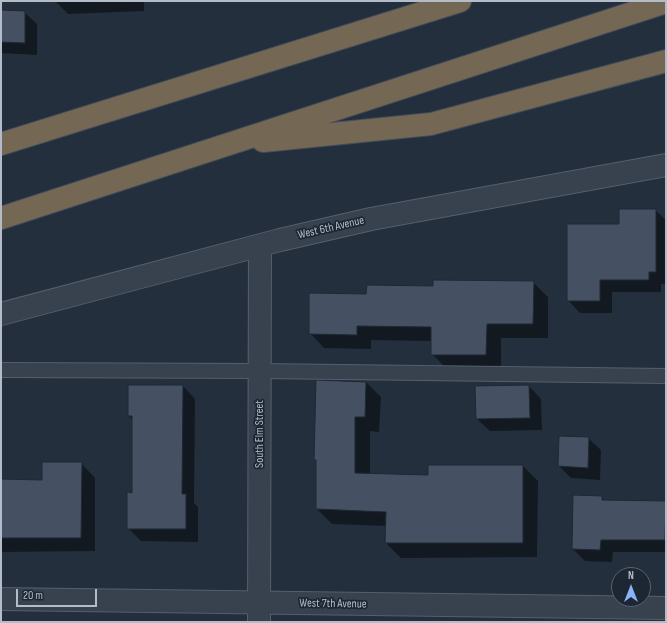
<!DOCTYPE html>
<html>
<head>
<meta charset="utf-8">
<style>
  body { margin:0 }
  #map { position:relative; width:667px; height:623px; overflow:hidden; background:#242f3e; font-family:"Sofia Sans Condensed",sans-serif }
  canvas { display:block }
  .frame { position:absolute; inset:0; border:2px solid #b4bcc9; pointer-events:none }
  .north { position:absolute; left:611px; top:567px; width:40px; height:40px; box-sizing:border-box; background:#1d2633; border:1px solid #59626f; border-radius:50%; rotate:0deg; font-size:11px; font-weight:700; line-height:16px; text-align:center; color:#b4bcc9 }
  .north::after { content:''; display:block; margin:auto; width:14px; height:18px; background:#8ab4f8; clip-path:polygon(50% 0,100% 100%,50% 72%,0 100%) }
  .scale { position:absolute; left:16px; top:589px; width:81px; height:18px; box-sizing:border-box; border:2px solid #b4bcc9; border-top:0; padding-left:5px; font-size:12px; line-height:14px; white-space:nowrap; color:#b4bcc9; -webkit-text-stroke:3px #1d2633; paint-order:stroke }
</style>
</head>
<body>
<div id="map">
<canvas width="667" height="623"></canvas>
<div class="frame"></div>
<div class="north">N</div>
<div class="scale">20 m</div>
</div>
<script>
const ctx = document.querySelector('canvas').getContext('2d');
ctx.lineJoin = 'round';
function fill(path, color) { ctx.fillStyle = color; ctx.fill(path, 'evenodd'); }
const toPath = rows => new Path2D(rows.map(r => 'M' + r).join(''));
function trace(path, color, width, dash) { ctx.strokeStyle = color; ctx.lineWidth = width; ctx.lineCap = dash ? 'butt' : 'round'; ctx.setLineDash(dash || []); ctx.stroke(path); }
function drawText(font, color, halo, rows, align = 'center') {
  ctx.font = font + ' "Sofia Sans Condensed",sans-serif'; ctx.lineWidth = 3.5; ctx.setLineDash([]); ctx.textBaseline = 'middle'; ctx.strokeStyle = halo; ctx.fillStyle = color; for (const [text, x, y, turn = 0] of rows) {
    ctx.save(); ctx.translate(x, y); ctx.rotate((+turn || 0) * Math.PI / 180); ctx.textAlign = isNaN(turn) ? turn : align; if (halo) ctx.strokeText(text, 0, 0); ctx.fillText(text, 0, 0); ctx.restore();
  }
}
const shadow = toPath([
  [55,1,144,1,144,11,68,14],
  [1,11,24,12,37,24,37,55,1,53],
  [655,210,666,220,666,284,661,284,661,292,612,292,612,313,580,313,568,300,620,225],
  [533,282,548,297,548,338,501,338,501,370,447,369,432,354,432,341,371,340,371,349,324,348,310,333,367,295,434,287],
  [366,382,381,397,379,432,370,431,370,474,429,476,523,466,538,481,537,557,401,558,386,543,387,526,332,524,317,509],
  [183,386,195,399,194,503,198,507,198,542,141,541,128,528,133,494,133,420,129,416],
  [529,386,541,399,542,430,490,431,477,419],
  [588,438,601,450,600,480,571,478,559,466],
  [81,463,95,478,95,551,1,552,1,480,43,481],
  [601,497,606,502,665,502,666,552,613,552,612,562,585,561,573,549]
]);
const building = toPath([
  [1,10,25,11,25,43,1,42,1,10],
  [619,209,656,209,656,272,649,272,649,280,600,280,600,301,567,301,567,224,619,224,619,209],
  [433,280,534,281,533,324,487,324,486,355,431,355,431,327,357,326,357,335,309,334,309,293,366,294,367,285,433,286,433,280],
  [316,380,366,382,365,417,355,417,355,473,428,475,428,465,523,465,523,543,385,543,386,512,316,509,316,460,314,460,316,380],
  [128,385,183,385,182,494,186,494,186,529,127,529,127,492,132,493,132,416,128,416,128,385],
  [529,385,530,418,476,419,475,386,529,385],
  [559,436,589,437,588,468,558,466,559,436],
  [42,462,82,462,81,538,1,538,1,479,42,480,42,462],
  [573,495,602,496,602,500,666,501,665,540,601,540,600,550,572,549,573,495]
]);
const lane = toPath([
  [1,370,260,371,666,376]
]);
const street = toPath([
  [1,314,280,240,371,219,666,165],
  [1,599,666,608],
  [259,622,260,246]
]);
const highway = toPath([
  [263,141,431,124,666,61],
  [1,144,460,1],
  [1,218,666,2]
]);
const streetNames = [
  ["West 6th Avenue",331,228,-13],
  ["South Elm Street",260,434,-90],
  ["West 7th Avenue",333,604,1]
];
fill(shadow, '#0007');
fill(building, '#455162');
trace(building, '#1f2835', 1);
trace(lane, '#565f6c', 16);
trace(street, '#565f6c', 24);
trace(highway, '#434c59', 24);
trace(lane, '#38414e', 14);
trace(street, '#38414e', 22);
trace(highway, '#746855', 22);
drawText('12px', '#b4bcc9', '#1d2633', streetNames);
</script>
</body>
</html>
